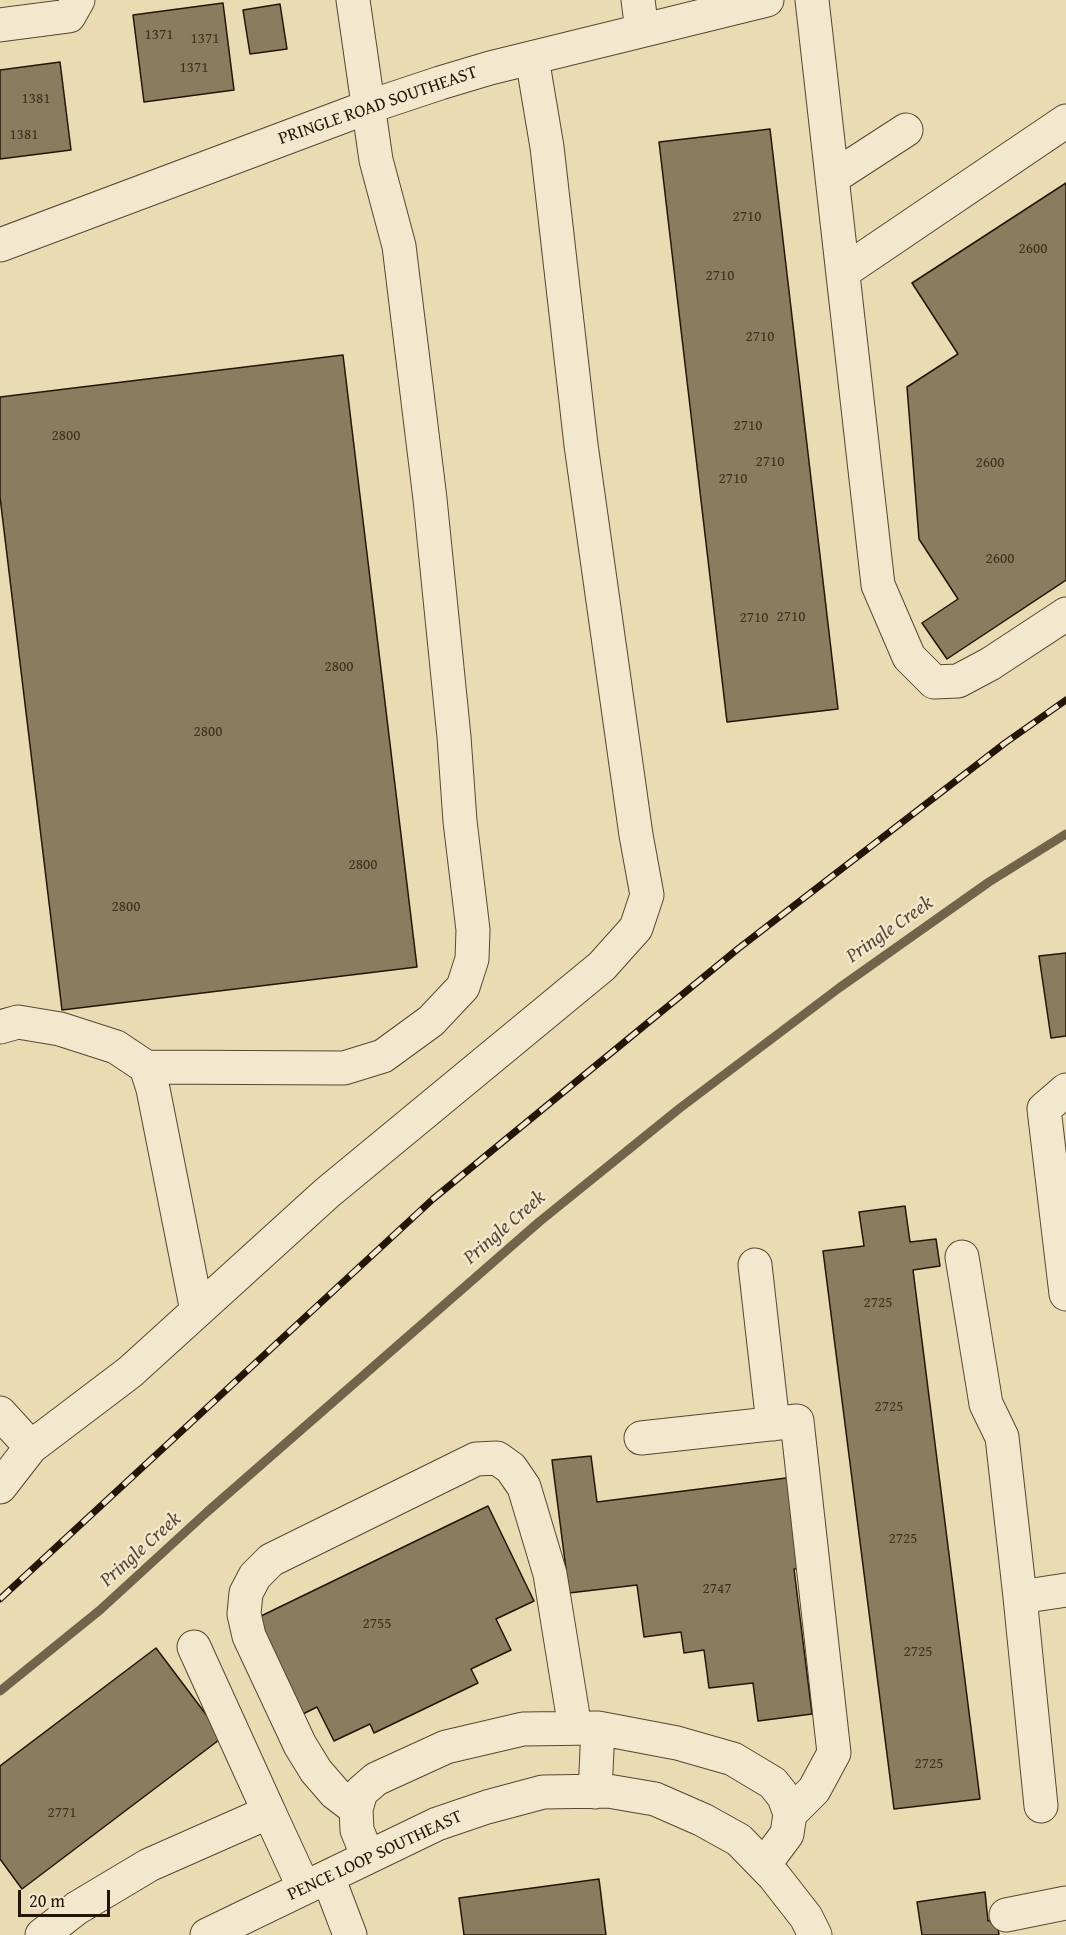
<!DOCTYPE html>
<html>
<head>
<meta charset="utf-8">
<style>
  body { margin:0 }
  #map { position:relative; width:1066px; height:1935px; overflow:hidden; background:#ebdbb3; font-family:"Gentium Book Plus",serif }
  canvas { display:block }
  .scale { position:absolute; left:18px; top:1890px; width:92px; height:27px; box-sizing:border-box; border:3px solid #231607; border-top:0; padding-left:8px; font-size:18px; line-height:21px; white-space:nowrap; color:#231607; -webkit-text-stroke:4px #f2e8ce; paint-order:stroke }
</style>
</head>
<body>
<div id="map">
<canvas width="1066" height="1935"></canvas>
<div class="scale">20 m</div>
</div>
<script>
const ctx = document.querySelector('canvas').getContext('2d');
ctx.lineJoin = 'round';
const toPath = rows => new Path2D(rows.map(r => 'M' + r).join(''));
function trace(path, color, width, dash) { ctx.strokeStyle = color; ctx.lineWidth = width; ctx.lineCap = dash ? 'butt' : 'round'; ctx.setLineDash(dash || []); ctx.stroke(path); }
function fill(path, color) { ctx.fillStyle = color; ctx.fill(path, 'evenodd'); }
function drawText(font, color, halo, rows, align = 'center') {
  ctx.font = font + ' "Gentium Book Plus",serif'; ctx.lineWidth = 4.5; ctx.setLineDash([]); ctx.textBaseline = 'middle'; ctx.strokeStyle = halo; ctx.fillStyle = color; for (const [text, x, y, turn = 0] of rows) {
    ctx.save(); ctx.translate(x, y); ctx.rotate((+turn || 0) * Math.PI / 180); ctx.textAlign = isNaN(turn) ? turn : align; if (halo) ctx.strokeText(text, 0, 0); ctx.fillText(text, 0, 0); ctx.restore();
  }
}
const stream = toPath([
  [0,1691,100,1610,207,1512,539,1222,680,1108,839,988,989,882,1066,834]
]);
const building = toPath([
  [223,3,234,90,144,102,133,15,223,3],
  [280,4,287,49,250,54,243,10,280,4],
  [60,62,71,150,0,159,0,70,60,62],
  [770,129,838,709,727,722,659,142,770,129],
  [1066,183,1066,580,947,659,922,623,958,599,919,539,907,387,958,354,912,283,1066,183],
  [343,355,417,967,62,1010,0,497,0,397,343,355],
  [1066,953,1066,1036,1051,1038,1039,956,1066,953],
  [905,1206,910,1242,936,1239,940,1266,913,1270,980,1799,894,1809,823,1251,864,1246,859,1212,905,1206],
  [591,1456,597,1502,794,1477,805,1568,794,1569,812,1714,758,1721,753,1683,709,1688,704,1650,684,1653,681,1632,644,1637,637,1585,569,1593,552,1460,591,1456],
  [488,1506,534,1601,496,1619,511,1650,471,1669,478,1683,374,1733,370,1724,334,1741,317,1707,295,1718,259,1617,488,1506],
  [156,1648,223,1737,22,1889,0,1859,0,1766,156,1648],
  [599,1879,606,1935,464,1935,459,1898,599,1879],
  [985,1892,988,1921,997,1920,999,1935,922,1935,917,1902,985,1892]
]);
const minor = toPath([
  [638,0,642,30],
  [812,0,878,585,909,657,934,682,958,681,990,664,1066,614],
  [0,25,69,16,78,0],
  [832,178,906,130],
  [0,245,368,107,440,83,490,68,767,0],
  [843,272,1066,121],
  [0,1027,18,1022,60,1029,116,1047,146,1067,344,1068,383,1056,431,1021,463,987,472,959,473,930,460,821,454,737,430,499,399,246,376,160,353,0],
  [146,1067,153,1089,197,1311],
  [1066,1090,1044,1109,1066,1294],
  [962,1257,986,1404,1002,1437,1020,1597,1066,1590],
  [755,1265,773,1424],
  [0,1413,31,1447,130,1372,327,1193,602,966,636,928,647,895,636,835,581,445,547,147,532,58],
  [641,1438,797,1421,834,1753,814,1790,790,1814],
  [0,1487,31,1447],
  [1020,1597,1041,1806],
  [194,1647,269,1812],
  [595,1792,598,1728],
  [356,1809,335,1793,316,1771,300,1745,249,1636,244,1614,246,1593,255,1576,271,1560,476,1459,497,1458,511,1468,524,1487,550,1574,575,1728],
  [368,1857,357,1830,356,1809,361,1792,376,1779,446,1747,523,1729,598,1728,677,1743,733,1759,773,1783,784,1797,790,1814,787,1834,764,1865],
  [328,1877,350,1935],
  [1006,1915,1066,1903],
  [42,1935,77,1908,149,1865,269,1812,304,1888],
  [207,1935,437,1824,487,1807,543,1792,608,1791,655,1799,703,1820,739,1840,774,1876,806,1917,815,1935]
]);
const rail = toPath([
  [0,1599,433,1199,739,948,1005,743,1066,700]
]);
const numberNames = [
  ["1371",159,35],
  ["1371",205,39],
  ["1371",194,68],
  ["1381",36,99],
  ["1381",24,135],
  ["2710",747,217],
  ["2600",1033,249],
  ["2710",720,276],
  ["2710",760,337],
  ["2710",748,426],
  ["2800",66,436],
  ["2710",770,462],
  ["2600",990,463],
  ["2710",733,479],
  ["2600",1000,559],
  ["2710",791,617],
  ["2710",754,618],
  ["2800",339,667],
  ["2800",208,732],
  ["2800",363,865],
  ["2800",126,907],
  ["2725",878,1303],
  ["2725",889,1407],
  ["2725",903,1539],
  ["2747",717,1589],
  ["2755",377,1624],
  ["2725",918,1652],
  ["2725",929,1764],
  ["2771",62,1813]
];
const streetNames = [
  ["PRINGLE ROAD SOUTHEAST",378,106,-19],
  ["PENCE LOOP SOUTHEAST",375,1856,-25]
];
const waterNames = [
  ["Pringle Creek",890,930,-35],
  ["Pringle Creek",505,1228,-41],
  ["Pringle Creek",141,1550,-42]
];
trace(stream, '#72644b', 9);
fill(building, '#8b7c60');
trace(building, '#231607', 1.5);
trace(minor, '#554732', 35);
trace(minor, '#f2e8ce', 33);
trace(rail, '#231607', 7);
trace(rail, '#f2e8ce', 4.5, [14]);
drawText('15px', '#3d301d', null, numberNames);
drawText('18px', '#231607', '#f2e8ce', streetNames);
drawText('italic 20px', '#584a35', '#f2e8ce', waterNames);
</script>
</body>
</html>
